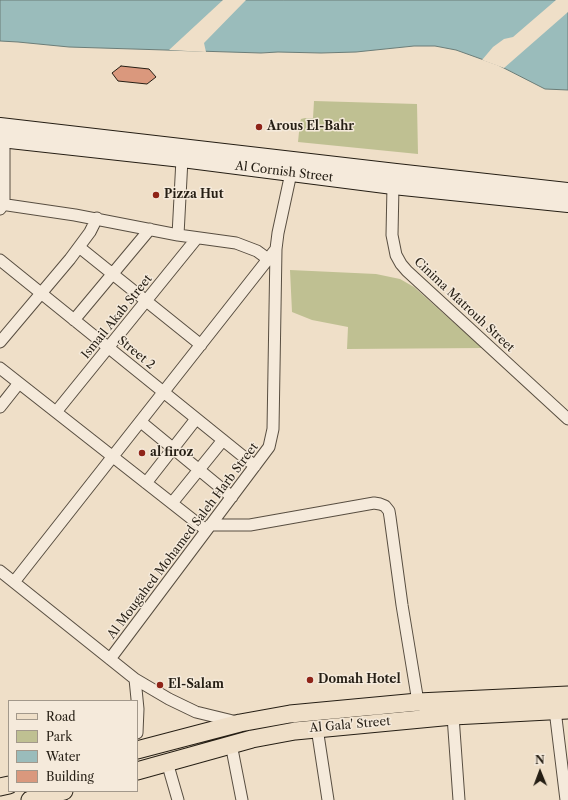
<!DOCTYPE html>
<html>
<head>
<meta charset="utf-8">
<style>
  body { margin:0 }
  #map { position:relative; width:568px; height:800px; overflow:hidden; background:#efdfc8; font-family:"Libre Caslon Text",serif }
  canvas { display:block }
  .legend { position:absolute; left:8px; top:700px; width:130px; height:92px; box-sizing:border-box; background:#f5eadb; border:1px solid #a2988b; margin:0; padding:5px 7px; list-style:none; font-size:12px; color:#251e14 }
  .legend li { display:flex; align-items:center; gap:8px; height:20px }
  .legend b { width:20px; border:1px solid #a2988b }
  .north { position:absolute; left:520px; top:752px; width:40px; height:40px; -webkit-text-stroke:3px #f5eadb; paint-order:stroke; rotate:359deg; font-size:11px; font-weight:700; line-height:16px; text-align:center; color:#251e14 }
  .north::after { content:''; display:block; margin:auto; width:14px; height:18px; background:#251e14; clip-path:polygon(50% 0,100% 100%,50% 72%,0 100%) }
</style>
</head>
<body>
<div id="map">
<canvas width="568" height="800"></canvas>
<ul class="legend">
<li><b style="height:5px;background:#efdfc8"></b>Road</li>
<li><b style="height:11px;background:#bfc092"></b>Park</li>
<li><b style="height:11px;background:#9abcbb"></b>Water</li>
<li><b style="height:11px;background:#da987d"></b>Building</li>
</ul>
<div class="north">N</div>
</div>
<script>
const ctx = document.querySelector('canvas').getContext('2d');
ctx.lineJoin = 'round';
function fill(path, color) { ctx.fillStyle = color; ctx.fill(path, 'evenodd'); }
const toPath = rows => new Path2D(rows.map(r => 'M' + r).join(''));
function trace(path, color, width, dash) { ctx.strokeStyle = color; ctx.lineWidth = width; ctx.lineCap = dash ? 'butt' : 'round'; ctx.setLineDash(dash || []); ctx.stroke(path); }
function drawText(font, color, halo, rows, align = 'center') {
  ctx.font = font + ' "Libre Caslon Text",serif'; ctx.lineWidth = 3; ctx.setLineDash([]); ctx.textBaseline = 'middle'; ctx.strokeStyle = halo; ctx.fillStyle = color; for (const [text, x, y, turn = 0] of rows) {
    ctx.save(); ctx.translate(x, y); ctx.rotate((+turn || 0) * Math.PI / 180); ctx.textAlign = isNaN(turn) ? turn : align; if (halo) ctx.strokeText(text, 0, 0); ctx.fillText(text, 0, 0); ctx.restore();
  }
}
const green = toPath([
  [314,101,417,104,418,154,298,142,300,122,301,119,305,118,313,118],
  [290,270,376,274,400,279,414,287,482,348,347,349,348,327,312,320,292,312]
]);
const water = toPath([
  [0,0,568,0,568,90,545,89,498,65,456,50,435,46,414,46,356,52,321,53,278,52,261,53,69,47,18,42,0,41,0,0]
]);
const pier = toPath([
  [223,0,246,0,204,43,206,52,169,50],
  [556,0,568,0,568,12,504,68,482,60,493,47,504,39,513,37]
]);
const building = toPath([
  [121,66,149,69,156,77,147,84,118,81,112,73,121,66]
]);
const street = toPath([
  [393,186,392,235,396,255,401,264,407,271,568,419],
  [0,204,75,215,178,235,236,243,257,251,268,259],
  [0,209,4,204,4,139],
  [178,235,182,159],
  [79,247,201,345],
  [0,260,255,466],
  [74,320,150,229],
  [0,342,70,259,90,232,97,218],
  [0,368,206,530],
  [0,407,19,383],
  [56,412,197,238],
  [141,422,232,497],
  [146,483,196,419],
  [172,503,223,440],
  [210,525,250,525,374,503,380,504,385,506,389,511,390,517,402,605,418,702],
  [0,571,135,679,169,699,196,712,237,722],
  [14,582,276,249],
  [110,659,269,447,273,429,276,249,278,233,291,173],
  [135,679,138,709,137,733],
  [555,710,566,800],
  [453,716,459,800],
  [317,728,328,800],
  [231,744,242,800],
  [167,762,178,800]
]);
const secondary = toPath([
  [0,126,396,172,568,191],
  [0,139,182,159,393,186,568,204]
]);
const primary = toPath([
  [137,750,240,723,290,714,418,702,568,695],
  [137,771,252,739,295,731,453,716,568,710],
  [0,787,9,785],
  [30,800,64,791]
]);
const markers = [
  [259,127,4,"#8f2418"],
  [156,195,4,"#8f2418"],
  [142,453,4,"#8f2418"],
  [310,680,4,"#8f2418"],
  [160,685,4,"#8f2418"]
];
const poiNames = [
  ["Arous El-Bahr",267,127],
  ["Pizza Hut",164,195],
  ["al firoz",150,453],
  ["Domah Hotel",318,680],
  ["El-Salam",168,685]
];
const streetNames = [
  ["Al Cornish Street",284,172,7],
  ["Cinima Matrouh Street",464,305,43],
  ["Ismail Akab Street",117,317,-51],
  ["Street 2",136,353,39],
  ["Al Mougahed Mohamed Saleh Harb Street",183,541,-53],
  ["Al Gala' Street",350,725,-5]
];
fill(green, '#bfc092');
fill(water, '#9abcbb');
trace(water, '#6b7d78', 1);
fill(pier, '#efdfc8');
fill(building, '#da987d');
trace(building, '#251e14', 1);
trace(street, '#584e41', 13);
trace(secondary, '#251e14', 18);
trace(primary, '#251e14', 19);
trace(street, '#f5eadb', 11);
trace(secondary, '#f5eadb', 16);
trace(primary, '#efdfc8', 17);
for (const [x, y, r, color] of markers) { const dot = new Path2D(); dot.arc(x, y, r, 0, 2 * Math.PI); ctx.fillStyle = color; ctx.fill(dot); trace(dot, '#f5eadb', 1.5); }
drawText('bold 12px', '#251e14', '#f5eadb', poiNames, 'left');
drawText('12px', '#251e14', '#f5eadb', streetNames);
</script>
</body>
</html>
